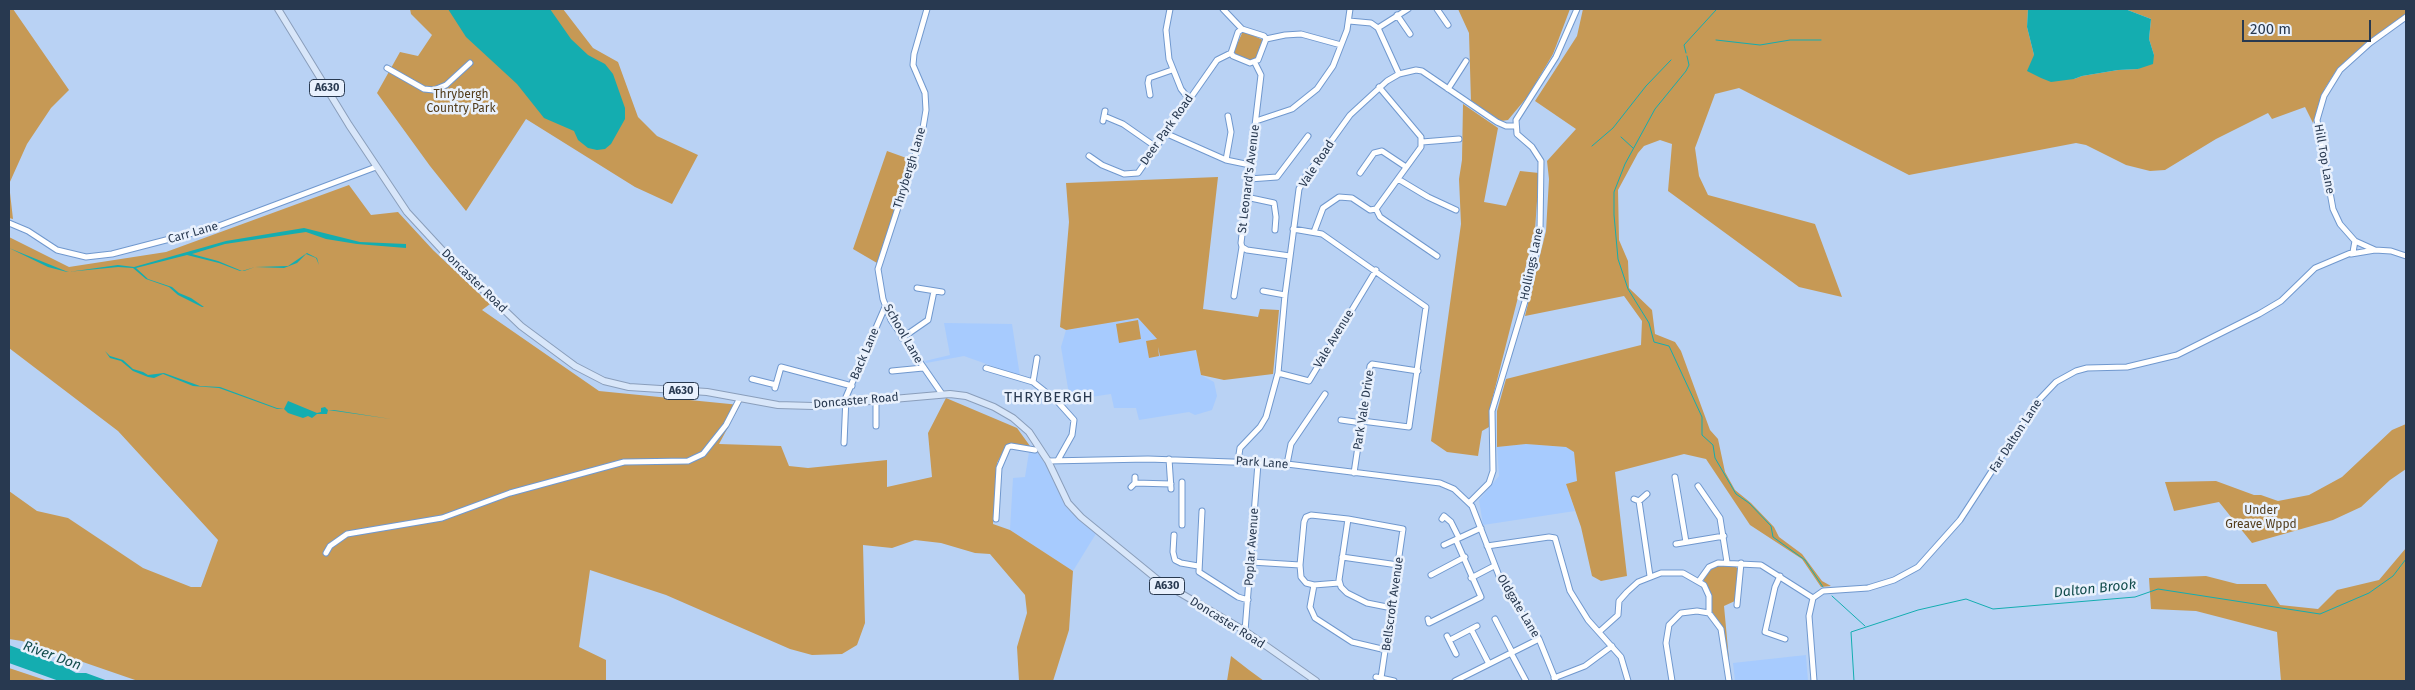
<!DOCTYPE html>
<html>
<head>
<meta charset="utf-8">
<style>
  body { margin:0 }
  #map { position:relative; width:2415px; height:690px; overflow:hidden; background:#b9d2f4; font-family:"Fira Sans",sans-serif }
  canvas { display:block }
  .frame { position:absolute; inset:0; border:10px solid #283950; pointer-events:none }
  .scale { position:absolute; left:2242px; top:20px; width:129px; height:22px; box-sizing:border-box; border:2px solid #283950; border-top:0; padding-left:6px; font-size:15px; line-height:18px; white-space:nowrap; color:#283950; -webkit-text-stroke:4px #e9f1fd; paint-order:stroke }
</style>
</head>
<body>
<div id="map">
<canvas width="2415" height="690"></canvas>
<div class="frame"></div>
<div class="scale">200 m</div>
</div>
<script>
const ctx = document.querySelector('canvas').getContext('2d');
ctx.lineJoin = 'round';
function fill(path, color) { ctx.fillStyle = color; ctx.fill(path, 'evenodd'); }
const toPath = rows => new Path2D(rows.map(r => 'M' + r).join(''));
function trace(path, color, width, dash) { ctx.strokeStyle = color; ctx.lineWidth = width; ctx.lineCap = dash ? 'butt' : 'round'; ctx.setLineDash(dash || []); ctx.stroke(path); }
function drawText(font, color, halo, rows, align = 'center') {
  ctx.font = font + ' "Fira Sans",sans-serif'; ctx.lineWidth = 5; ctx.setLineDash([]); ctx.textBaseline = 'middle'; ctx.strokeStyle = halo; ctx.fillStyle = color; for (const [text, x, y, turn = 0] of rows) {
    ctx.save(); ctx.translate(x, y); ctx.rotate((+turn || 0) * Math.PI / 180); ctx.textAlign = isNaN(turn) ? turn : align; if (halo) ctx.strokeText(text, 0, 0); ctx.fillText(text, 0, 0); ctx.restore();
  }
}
const built = toPath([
  [1138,318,1157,339,1196,350,1201,375,1214,382,1217,396,1212,410,1195,415,1189,412,1139,420,1136,408,1114,408,1111,394,1070,400,1061,347,1066,330],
  [944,323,1012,324,1020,376,964,356,926,363,925,361,950,355],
  [1526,444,1566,447,1574,452,1577,482,1566,484,1575,511,1483,525,1479,500,1499,476,1497,447],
  [1030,446,1038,453,1047,466,1067,508,1097,532,1073,571,1010,530,1013,478,1025,477],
  [1806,655,1808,681,1735,681,1733,663]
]);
const green = toPath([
  [9,9,13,9,69,90,51,108,27,144,9,184,13,219,9,218],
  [410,9,563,9,593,48,618,62,638,117,657,136,698,155,672,204,635,187,526,119,466,211,430,166,377,93,400,52,418,56,432,35,411,14],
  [1458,9,1570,9,1553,54,1528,96,1508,120,1501,121,1471,102,1469,33],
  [1583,9,2028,9,2027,27,2034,55,2074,79,2082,76,2118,70,2138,69,2154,55,2149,39,2151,19,2125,9,2406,9,2406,14,2375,36,2338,68,2325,88,2313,123,2305,107,2272,119,2268,113,2216,139,2165,170,2150,171,2126,165,2086,145,2076,143,1909,175,1739,88,1715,94,1695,148,1699,176,1708,195,1815,224,1842,297,1799,287,1668,191,1672,144,1660,140,1644,146,1638,153,1618,190,1619,240,1628,261,1629,288,1652,310,1655,334,1675,342,1681,351,1710,430,1718,439,1725,472,1735,490,1751,503,1774,527,1779,537,1802,554,1822,581,1831,586,1821,587,1802,559,1750,525,1706,459,1684,454,1615,472,1627,576,1601,581,1592,576,1581,527,1566,484,1577,481,1574,452,1566,447,1526,444,1497,447,1497,411,1506,379,1641,345,1642,321,1624,296,1525,316,1546,231,1549,179,1547,161,1576,129,1535,101,1577,36],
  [1243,31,1263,40,1256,60,1252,61,1235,54,1234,51],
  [1463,104,1498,128,1484,202,1506,206,1520,171,1539,173,1535,230,1489,412,1489,427,1482,431,1478,456,1447,452,1431,441,1461,224,1459,179,1462,160],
  [887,151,912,160,877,263,853,249],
  [1218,177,1203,309,1258,317,1260,309,1279,310,1273,374,1224,380,1201,375,1196,350,1160,356,1158,347,1159,356,1149,358,1146,341,1157,339,1138,318,1066,330,1060,327,1069,222,1066,183],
  [349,185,371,215,398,212,433,250,490,304,482,310,599,391,740,405,719,444,781,446,789,466,808,468,887,460,887,487,932,477,928,433,946,398,1017,428,1030,446,1007,444,997,463,993,524,1010,530,1073,571,1069,630,1053,681,1019,681,1017,647,1027,613,1025,595,990,554,975,553,941,543,915,540,892,548,863,545,865,623,857,645,842,654,812,655,790,649,666,595,590,570,579,647,606,660,606,681,138,681,22,641,9,639,9,491,37,511,68,518,143,568,191,587,201,587,218,540,118,431,9,348,9,237,69,267,166,252],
  [1138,320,1141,339,1119,343,1116,324],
  [2406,424,2406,469,2390,480,2361,507,2333,520,2252,543,2219,502,2174,511,2165,482,2216,481,2254,495,2261,495,2278,501,2309,495,2342,477,2392,430],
  [2406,548,2406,681,2281,681,2277,632,2196,611,2151,609,2149,578,2206,576,2237,584,2266,584,2280,605,2318,609,2337,590,2379,580],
  [1715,565,1735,565,1738,570,1735,601,1724,606,1729,660,1721,625,1711,610,1711,595,1704,581,1704,578],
  [1231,656,1249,670,1264,681,1227,681],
  [9,668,48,681,9,681]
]);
const water = toPath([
  [448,9,550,9,571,39,588,55,605,64,613,74,625,108,625,119,611,144,605,149,597,150,588,148,578,140,574,131,544,118,517,84,466,37],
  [2028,9,2125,9,2151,19,2149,39,2154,55,2153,64,2138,69,2118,70,2082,76,2074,79,2051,82,2041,78,2027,71,2034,55,2027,27],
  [304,228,360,242,406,244,406,248,357,244,326,239,306,232,225,244,192,254,218,261,242,271,255,267,288,266,307,253,317,258,319,265,316,258,306,254,297,263,284,268,255,267,244,271,240,271,219,263,187,255,136,268,148,279,172,287,179,293,191,298,204,307,202,307,178,295,169,287,146,279,133,268,118,267,67,272,48,267,9,248,68,272,118,265,134,267,226,241],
  [105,351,110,356,123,360,133,369,143,372,148,375,164,373,200,386,220,387,277,408,284,409,288,401,317,413,321,412,321,408,325,407,328,410,391,419,334,410,328,410,327,414,317,414,312,418,308,416,303,418,288,413,284,409,277,409,219,388,193,386,163,374,154,378,148,377,133,371,121,361,110,358],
  [9,645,64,666,76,673,86,673,108,681,59,681,9,663]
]);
const stream = toPath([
  [1716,40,1760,45,1790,40,1821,40],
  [1686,53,1684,45,1716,10],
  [1687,56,1689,65,1686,71,1655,109,1625,164,1614,192,1614,215,1618,259,1628,289,1649,323,1654,342,1669,346,1702,417,1702,435,1713,445,1715,458,1736,494,1749,503,1771,526,1773,537,1805,560,1823,587],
  [1621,137,1633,148],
  [1592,146,1613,128,1646,86,1671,60],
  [1832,596,1865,626],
  [1854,681,1851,632,1918,610,1966,599,1993,609,2135,597,2158,589,2320,614,2369,593,2393,576,2406,559]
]);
const minor = toPath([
  [927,9,914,54,913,65,925,93,926,110,922,134,878,269,883,299,891,320,942,394],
  [1170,9,1166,30,1169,59,1181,89,1189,99],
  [1223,9,1242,29],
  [1437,9,1448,25],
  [1397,15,1410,34],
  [1349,21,1371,23,1378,28,1399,74],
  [1378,28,1408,9],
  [1242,29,1238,32,1231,53,1233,56,1250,63,1258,60,1266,39,1285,35,1301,34,1341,45],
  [1242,29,1264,36,1266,39],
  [387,68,424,89,434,90,446,85,470,63],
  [1448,89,1466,61],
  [1150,95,1148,83,1149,78,1172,70],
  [1104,116,1123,124,1156,147],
  [1103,121,1105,111],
  [1256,121,1292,109,1317,89,1333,66,1347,30,1350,9],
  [1165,133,1226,160,1250,165],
  [1422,142,1459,139],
  [1089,156,1102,165,1124,174,1138,173,1217,60,1231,53],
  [1226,160,1231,132,1228,116],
  [1360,173,1374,153,1382,151,1406,167],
  [1249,179,1277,177,1308,136],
  [1398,179,1428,197,1456,210],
  [1246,197,1274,203,1276,217,1275,230],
  [1376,209,1380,217,1437,256],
  [9,223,28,231,57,250,86,257,112,254,216,227,376,167],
  [1293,229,1322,234,1426,307,1409,427,1362,421],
  [1314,232,1323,208,1339,197,1352,198,1370,210,1376,209,1421,147,1421,137,1379,87],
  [2355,241,2375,250],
  [1242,247,1247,250,1290,256],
  [2351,254,2375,250,2391,251,2406,256],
  [917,288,942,292],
  [1263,291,1285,295],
  [1234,296,1242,247,1241,243,1261,75,1255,63],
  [902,338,928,320,934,291],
  [1037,358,1033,382,1057,401,1074,420,1072,435,1058,460],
  [986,368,1033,382],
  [892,371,923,368],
  [1278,373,1309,381,1376,270],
  [752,379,776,385],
  [775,388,781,367,852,386],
  [876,400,876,426],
  [1341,420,1362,423],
  [844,443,846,397,885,307],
  [1169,459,1171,489],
  [1048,461,1148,459,1287,464,1440,483,1454,489,1472,506,1501,581,1539,639,1556,681],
  [1238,461,1240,448,1260,427,1266,417,1278,373,1285,295,1299,189,1306,176,1350,115,1387,81,1399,74,1416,70,1422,71,1497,122,1506,126,1514,126],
  [1287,464,1291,444,1325,394],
  [1354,473,1370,366,1372,364,1418,371],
  [1675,477,1686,542],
  [1182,482,1182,525],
  [1135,483,1171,484],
  [1698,486,1720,518,1727,562],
  [1131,487,1135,483,1135,477],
  [1634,499,1639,501,1647,494],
  [1639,501,1650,576],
  [1470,502,1489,483,1493,471,1492,411,1529,288,1540,230,1541,161,1532,147,1517,134,1516,120,1556,57,1577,9],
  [1202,511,1199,572,1238,597,1248,600],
  [996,519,999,468,1008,447,1011,446,1035,450],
  [1348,519,1339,580,1341,587,1347,593,1367,603,1392,608],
  [1442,519,1444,516,1451,522,1459,538],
  [1174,535,1173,552,1175,560,1181,563,1198,566],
  [1676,544,1724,536],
  [1444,545,1481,528],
  [1487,546,1549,537,1555,538,1570,591,1588,620,1621,657,1628,681],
  [326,553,330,546,347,534,442,518,510,493,624,462,688,461,703,454,726,425,740,398],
  [1342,557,1398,565],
  [1251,562,1300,565],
  [1431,575,1465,557],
  [1780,576,1775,587,1765,632,1785,639],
  [1471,578,1494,566],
  [1699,581,1709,567,1718,563,1761,565,1813,598],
  [1339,583,1314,585,1306,583,1301,577,1300,565,1304,522,1306,517,1311,515,1348,519,1403,529,1381,678],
  [1314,585,1310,607,1315,618,1352,642,1386,650],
  [1737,605,1741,563],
  [1428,619,1429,623,1481,597,1456,540],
  [1495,619,1512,652],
  [1471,629,1489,664],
  [1245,631,1258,463],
  [1599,632,1618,615,1619,601,1627,592,1638,582,1661,573,1683,573,1704,585,1709,596,1709,613],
  [1447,636,1456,654],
  [1450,640,1477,626],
  [1511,653,1526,681],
  [1376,677,1394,681],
  [1554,678,1585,666,1612,646],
  [1455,681,1539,639],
  [1672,681,1666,643,1669,625,1681,613,1697,611,1709,613,1721,629,1729,681],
  [1814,681,1809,616,1813,598,1823,591,1868,588,1894,580,1918,567,1960,520,2036,403,2056,382,2076,371,2087,368,2127,367,2177,355,2259,314,2281,301,2315,268,2353,252,2355,241,2340,224,2333,209,2317,120,2324,96,2340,70,2370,43,2406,17]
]);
const major = toPath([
  [278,9,349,125,407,212,443,251,521,326,575,366,604,381,629,387,707,392,778,405,813,406,950,394,966,396,994,407,1013,418,1029,432,1048,461,1068,503,1081,517,1158,580,1245,631,1316,681]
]);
const shields = [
  [327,88,35],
  [681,391,35],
  [1167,586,35]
];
const shieldNames = [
  ["A630",327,88],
  ["A630",681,391],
  ["A630",1167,586]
];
const parkNames = [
  ["Thrybergh",461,95],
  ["Country Park",461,109],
  ["Under",2261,511],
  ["Greave Wppd",2261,525]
];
const streetNames = [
  ["Deer Park Road",1167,130,-55],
  ["Hill Top Lane",2324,159,80],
  ["Vale Road",1317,164,-57],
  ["Thrybergh Lane",910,168,-73],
  ["St Leonard's Avenue",1249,179,-83],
  ["Carr Lane",193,233,-16],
  ["Hollings Lane",1532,264,-78],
  ["Doncaster Road",474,281,44],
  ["School Lane",903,334,60],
  ["Vale Avenue",1334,339,-59],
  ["Back Lane",865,354,-67],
  ["Doncaster Road",856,401,-5],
  ["Park Vale Drive",1364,410,-81],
  ["Far Dalton Lane",2016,436,-57],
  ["Park Lane",1262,463,4],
  ["Poplar Avenue",1252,547,-86],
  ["Bellscroft Avenue",1393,604,-82],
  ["Oldgate Lane",1518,606,59],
  ["Doncaster Road",1227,623,32]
];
const waterNames = [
  ["Dalton Brook",2095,589,-6],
  ["River Don",52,656,20]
];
const quarterNames = [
  ["THRYBERGH",1049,398]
];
fill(built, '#a7cbfe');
fill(green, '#c69955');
fill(water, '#14adb0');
trace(stream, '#14adb0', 1);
trace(minor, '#7098ce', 7);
trace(major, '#8a9ebb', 8);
trace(minor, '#fff', 5);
trace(major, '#d8e6f9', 6);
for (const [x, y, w] of shields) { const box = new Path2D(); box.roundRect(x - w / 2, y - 8.5, w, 17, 4); ctx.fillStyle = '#e9f1fd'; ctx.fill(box); trace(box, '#283950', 1); }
drawText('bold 11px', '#283950', null, shieldNames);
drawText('12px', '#523c1b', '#e9f1fd', parkNames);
drawText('12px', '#283950', '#e9f1fd', streetNames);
drawText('italic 14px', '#134d4d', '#e9f1fd', waterNames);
ctx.letterSpacing = '1px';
drawText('15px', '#283950', '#e9f1fd', quarterNames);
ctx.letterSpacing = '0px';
</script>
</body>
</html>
